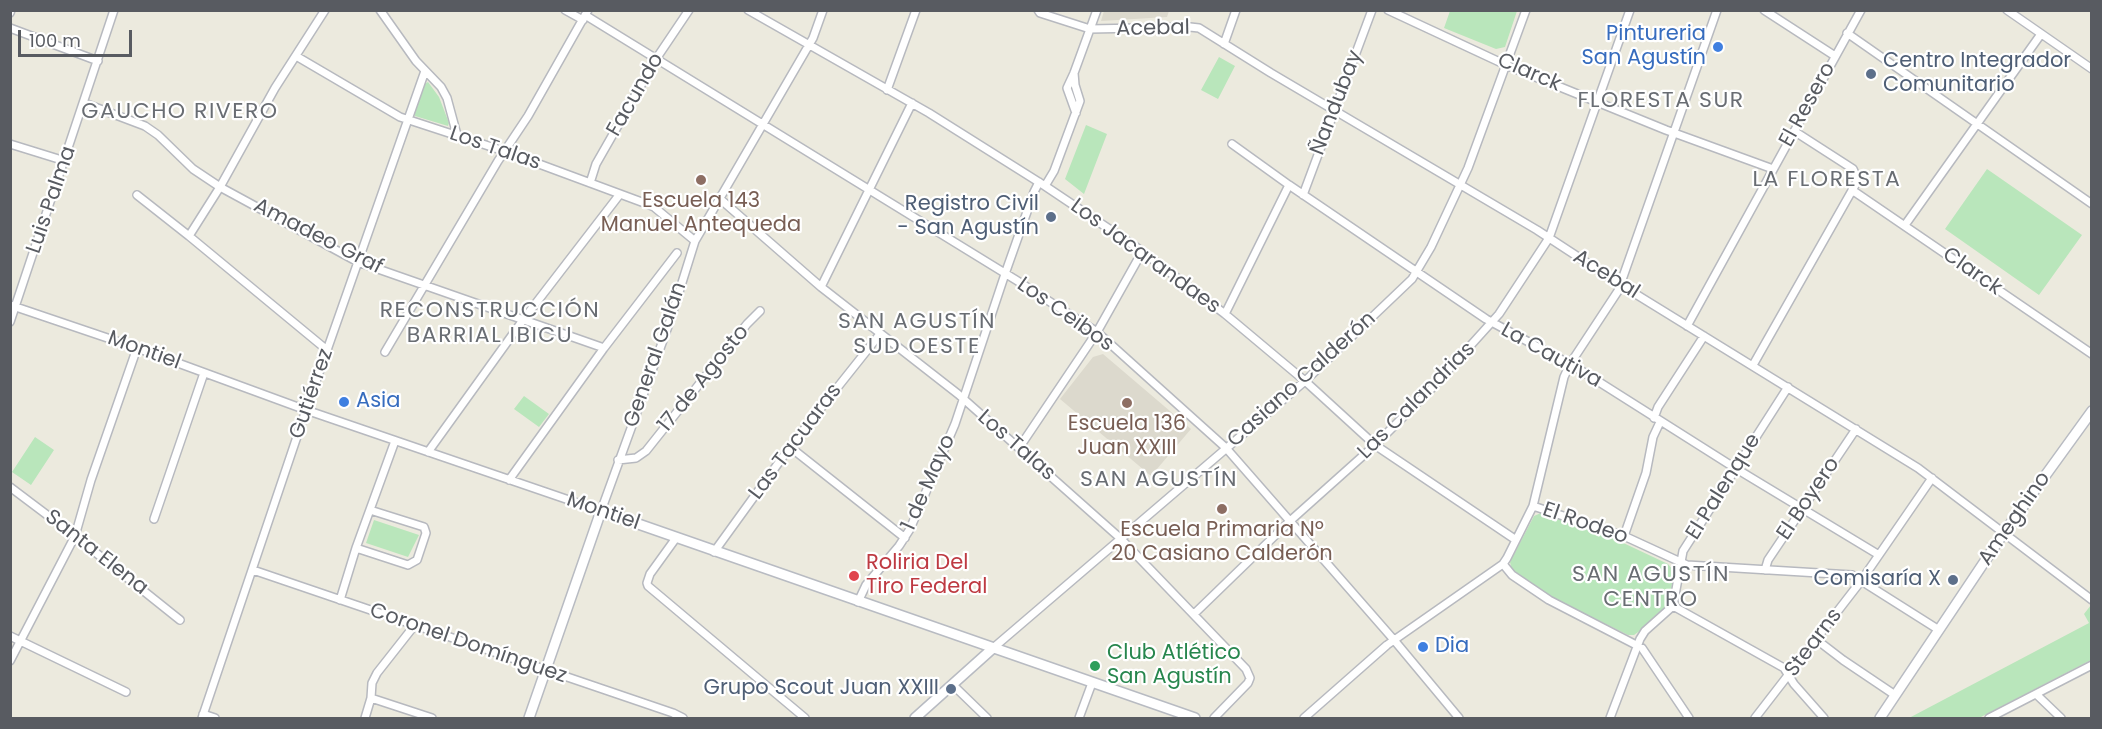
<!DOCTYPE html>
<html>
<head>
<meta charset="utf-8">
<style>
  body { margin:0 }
  #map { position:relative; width:2102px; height:729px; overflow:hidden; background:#eceade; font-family:Poppins,sans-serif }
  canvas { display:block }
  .frame { position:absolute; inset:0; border:12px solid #585b61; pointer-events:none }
  .scale { position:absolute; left:18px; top:30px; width:114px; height:27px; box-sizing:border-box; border:3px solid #585b61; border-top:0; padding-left:8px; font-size:18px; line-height:21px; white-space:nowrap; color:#585b61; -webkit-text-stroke:4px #fff; paint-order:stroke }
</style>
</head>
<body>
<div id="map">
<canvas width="2102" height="729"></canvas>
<div class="frame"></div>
<div class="scale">100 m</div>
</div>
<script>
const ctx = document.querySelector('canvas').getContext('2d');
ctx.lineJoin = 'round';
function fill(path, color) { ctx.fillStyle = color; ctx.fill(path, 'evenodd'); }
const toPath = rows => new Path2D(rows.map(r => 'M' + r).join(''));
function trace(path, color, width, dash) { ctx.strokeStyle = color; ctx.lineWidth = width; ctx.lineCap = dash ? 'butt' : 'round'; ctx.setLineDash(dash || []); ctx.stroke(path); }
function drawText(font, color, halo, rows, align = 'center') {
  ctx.font = font + ' Poppins,sans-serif'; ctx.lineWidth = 4.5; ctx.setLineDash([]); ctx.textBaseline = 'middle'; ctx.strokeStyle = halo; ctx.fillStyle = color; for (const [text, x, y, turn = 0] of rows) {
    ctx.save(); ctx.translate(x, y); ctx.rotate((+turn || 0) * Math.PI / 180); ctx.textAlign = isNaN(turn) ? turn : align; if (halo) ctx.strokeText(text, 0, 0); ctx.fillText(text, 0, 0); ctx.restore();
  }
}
const education = toPath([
  [1104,11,1104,10,1169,11,1167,17,1101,21],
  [1103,354,1191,429,1151,476,1060,399,1093,357]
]);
const green = toPath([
  [1450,11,1450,10,1517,11,1505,47,1496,49,1444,28],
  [1219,57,1235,66,1218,99,1201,90],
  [428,82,439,97,449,123,448,126,415,116,413,112,423,85],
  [1086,125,1107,134,1084,194,1065,179],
  [1987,169,2082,235,2039,295,1945,229],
  [524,396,549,414,539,427,514,409],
  [35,437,54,450,31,485,12,472],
  [1541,513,1617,540,1668,564,1674,571,1669,603,1641,630,1634,635,1628,635,1551,597,1512,571,1510,562,1534,516],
  [374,520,419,535,408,557,366,543],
  [2091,605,2091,660,1979,718,1909,718,2089,623,2084,614]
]);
const street = toPath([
  [325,10,275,88,220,187,189,236,327,350],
  [380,10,416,61,441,87,447,98,457,135],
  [565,10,583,20],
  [748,10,929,113,1045,186,1136,247,1225,314,1305,381,1375,445,1516,540],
  [1038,10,1040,13,1090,29,1190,27,1199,28,1271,73,1537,230,1621,285,1918,468,2092,600],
  [1388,10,1506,65,1666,130,1773,169],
  [1764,10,1835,56],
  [2007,10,2092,69],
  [10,13,11,10],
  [585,15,1016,280,1097,332,1226,448,1394,640,1459,718],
  [10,28,98,61],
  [1847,33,2092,204],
  [1224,44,1236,10],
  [296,56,400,117,504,151,647,204,654,207,695,241],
  [887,90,916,10],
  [84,103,145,126,158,135,193,169,220,187,358,262,604,348],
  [1076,113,1067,88,1074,73,1097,10],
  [10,144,65,161],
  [1232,144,1289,185,1486,319,1577,368,1735,468,1879,555],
  [590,183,596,164,656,59,689,10],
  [1045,186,1054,171,1080,101,1075,85,1074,73],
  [1852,190,2092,354],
  [137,195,189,236],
  [1303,195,1372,10],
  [719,198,821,287,958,394,1120,538,1246,669,1250,678,1248,683,1214,718],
  [1905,225,2041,34],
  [821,287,912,103],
  [10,305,137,348,306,410,601,511,670,321,695,241,813,38,823,10],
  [1225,314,1289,185],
  [10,322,114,10],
  [1687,326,1861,10],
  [385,352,498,161,528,116,588,10],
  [1753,365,1858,180,1853,169,1794,131],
  [1654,418,1658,407,1704,336],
  [790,447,905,538],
  [1019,448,1097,332,1142,252],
  [428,452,523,320,620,194],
  [618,460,636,458,646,451,747,324,760,311],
  [509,480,604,348,677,253],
  [10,487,75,536,180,620],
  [1533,506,1624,536,1687,565,1852,575,1939,630],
  [154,519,204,373],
  [1624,536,1646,473,1653,437,1660,422],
  [676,538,650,574,647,583,648,586,805,718],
  [356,548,408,565,417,560,426,533,424,527,370,510],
  [714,552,790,447,880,334],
  [1503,564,1512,575,1549,600,1642,648,1689,718],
  [253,570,673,713,683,718],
  [1765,570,1768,560,1856,429],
  [340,600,356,548,395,441],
  [858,602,866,585,899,546,910,529,955,424,1005,274,1034,192,1039,182],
  [1673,606,1784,668,1794,684,1824,718],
  [1194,614,1290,521,1375,445,1433,387,1499,314,1549,238,1630,10],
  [10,636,126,692],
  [1817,640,1843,660,1895,695],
  [992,649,1305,381,1412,279,1431,247,1468,168,1526,10],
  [10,661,75,536,91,480,137,348],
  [953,685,987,718],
  [2037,695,2061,718],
  [371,698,432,718],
  [203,714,215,718],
  [202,718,306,410,425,71],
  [365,718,371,698,372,683,377,673,414,626],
  [1079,718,1092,683],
  [1304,718,1387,645,1503,564,1507,558,1533,506,1564,377,1570,364,1618,291,1717,10],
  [1610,718,1640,639,1645,631,1673,606,1683,551,1788,387],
  [1755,718,1861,581,1932,478],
  [1989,718,2092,665]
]);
const secondary = toPath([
  [529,718,601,511,1195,718],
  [915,718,992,649],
  [1880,718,2003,534,2092,411]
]);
const markers = [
  [1718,47,6,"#3f7fe0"],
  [1871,74,6,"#5c6f8a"],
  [701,180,6,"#8d6e63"],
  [1051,217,6,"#5c6f8a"],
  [344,402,6,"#3f7fe0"],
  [1127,403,6,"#8d6e63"],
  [1222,509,6,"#8d6e63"],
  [854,576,6,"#e0444e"],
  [1953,580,6,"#5c6f8a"],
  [1423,647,6,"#3f7fe0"],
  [1095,666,6,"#2e9e5b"],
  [951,689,6,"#5c6f8a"]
];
const streetNames = [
  ["Acebal",1153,29,-1],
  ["Clarck",1529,73,23],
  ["Facundo",636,95,-60],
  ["Ñandubay",1337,103,-69],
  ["El Resero",1808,105,-61],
  ["Los Talas",495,149,19],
  ["Luis Palma",52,200,-71],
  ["Amadeo Graf",318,237,27],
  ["Los Jacarandaes",1145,257,36],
  ["Clarck",1972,272,35],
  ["Acebal",1606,275,32],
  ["Los Ceibos",1065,315,35],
  ["Montiel",144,351,20],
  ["General Galán",656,355,-71],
  ["La Cautiva",1551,356,29],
  ["17 de Agosto",704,379,-51],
  ["Casiano Calderón",1302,380,-42],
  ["Gutiérrez",312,394,-71],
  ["Las Calandrias",1417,401,-45],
  ["Las Tacuaras",796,442,-53],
  ["Los Talas",1016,446,41],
  ["1 de Mayo",929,483,-66],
  ["El Palenque",1724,487,-58],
  ["El Boyero",1809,499,-56],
  ["Montiel",603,512,19],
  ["Ameghino",2015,519,-55],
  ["El Rodeo",1585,524,19],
  ["Santa Elena",96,553,38],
  ["Stearns",1814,643,-53],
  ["Coronel Domínguez",468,644,19]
];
const shopNames = [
  ["Pintureria",1706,35,"right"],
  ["San Agustín",1706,59,"right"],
  ["Asia",356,402],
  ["Dia",1435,647]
];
const serviceNames = [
  ["Centro Integrador",1883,62,"left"],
  ["Comunitario",1883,86,"left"],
  ["Registro Civil",1039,205],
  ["- San Agustín",1039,229],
  ["Comisaría X",1941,580],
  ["Grupo Scout Juan XXIII",939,689]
];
const educationNames = [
  ["Escuela 143",701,202],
  ["Manuel Antequeda",701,226],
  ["Escuela 136",1127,425],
  ["Juan XXIII",1127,449],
  ["Escuela Primaria Nº",1222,531],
  ["20 Casiano Calderón",1222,555]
];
const healthNames = [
  ["Roliria Del",866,564],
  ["Tiro Federal",866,588]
];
const leisureNames = [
  ["Club Atlético",1107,654],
  ["San Agustín",1107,678]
];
const neighbourhoodNames = [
  ["FLORESTA SUR",1661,101],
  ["GAUCHO RIVERO",180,112],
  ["LA FLORESTA",1827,180],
  ["RECONSTRUCCIÓN",490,311],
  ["BARRIAL IBICU",490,336],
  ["SAN AGUSTÍN",917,322],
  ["SUD OESTE",917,347],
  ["SAN AGUSTÍN",1159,480],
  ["SAN AGUSTÍN",1651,575],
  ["CENTRO",1651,600]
];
fill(education, '#dcd9cd');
fill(green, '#b9e6bb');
trace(street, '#b7b9bf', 10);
trace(secondary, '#b8bbc2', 12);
trace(street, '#fff', 7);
trace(secondary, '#fff', 9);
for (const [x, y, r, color] of markers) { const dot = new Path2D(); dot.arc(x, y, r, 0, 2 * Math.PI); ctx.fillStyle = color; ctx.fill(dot); trace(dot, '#fff', 2); }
drawText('21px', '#585b61', '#fff', streetNames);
drawText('21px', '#366cbe', '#fff', shopNames, 'left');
drawText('21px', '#4e5e75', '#fff', serviceNames, 'right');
drawText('21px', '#785e54', '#fff', educationNames);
drawText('21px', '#be3a42', '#fff', healthNames, 'left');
drawText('21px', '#27864d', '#fff', leisureNames, 'left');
ctx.letterSpacing = '1.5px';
drawText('22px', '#696d73', '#fff', neighbourhoodNames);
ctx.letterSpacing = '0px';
</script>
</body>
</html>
